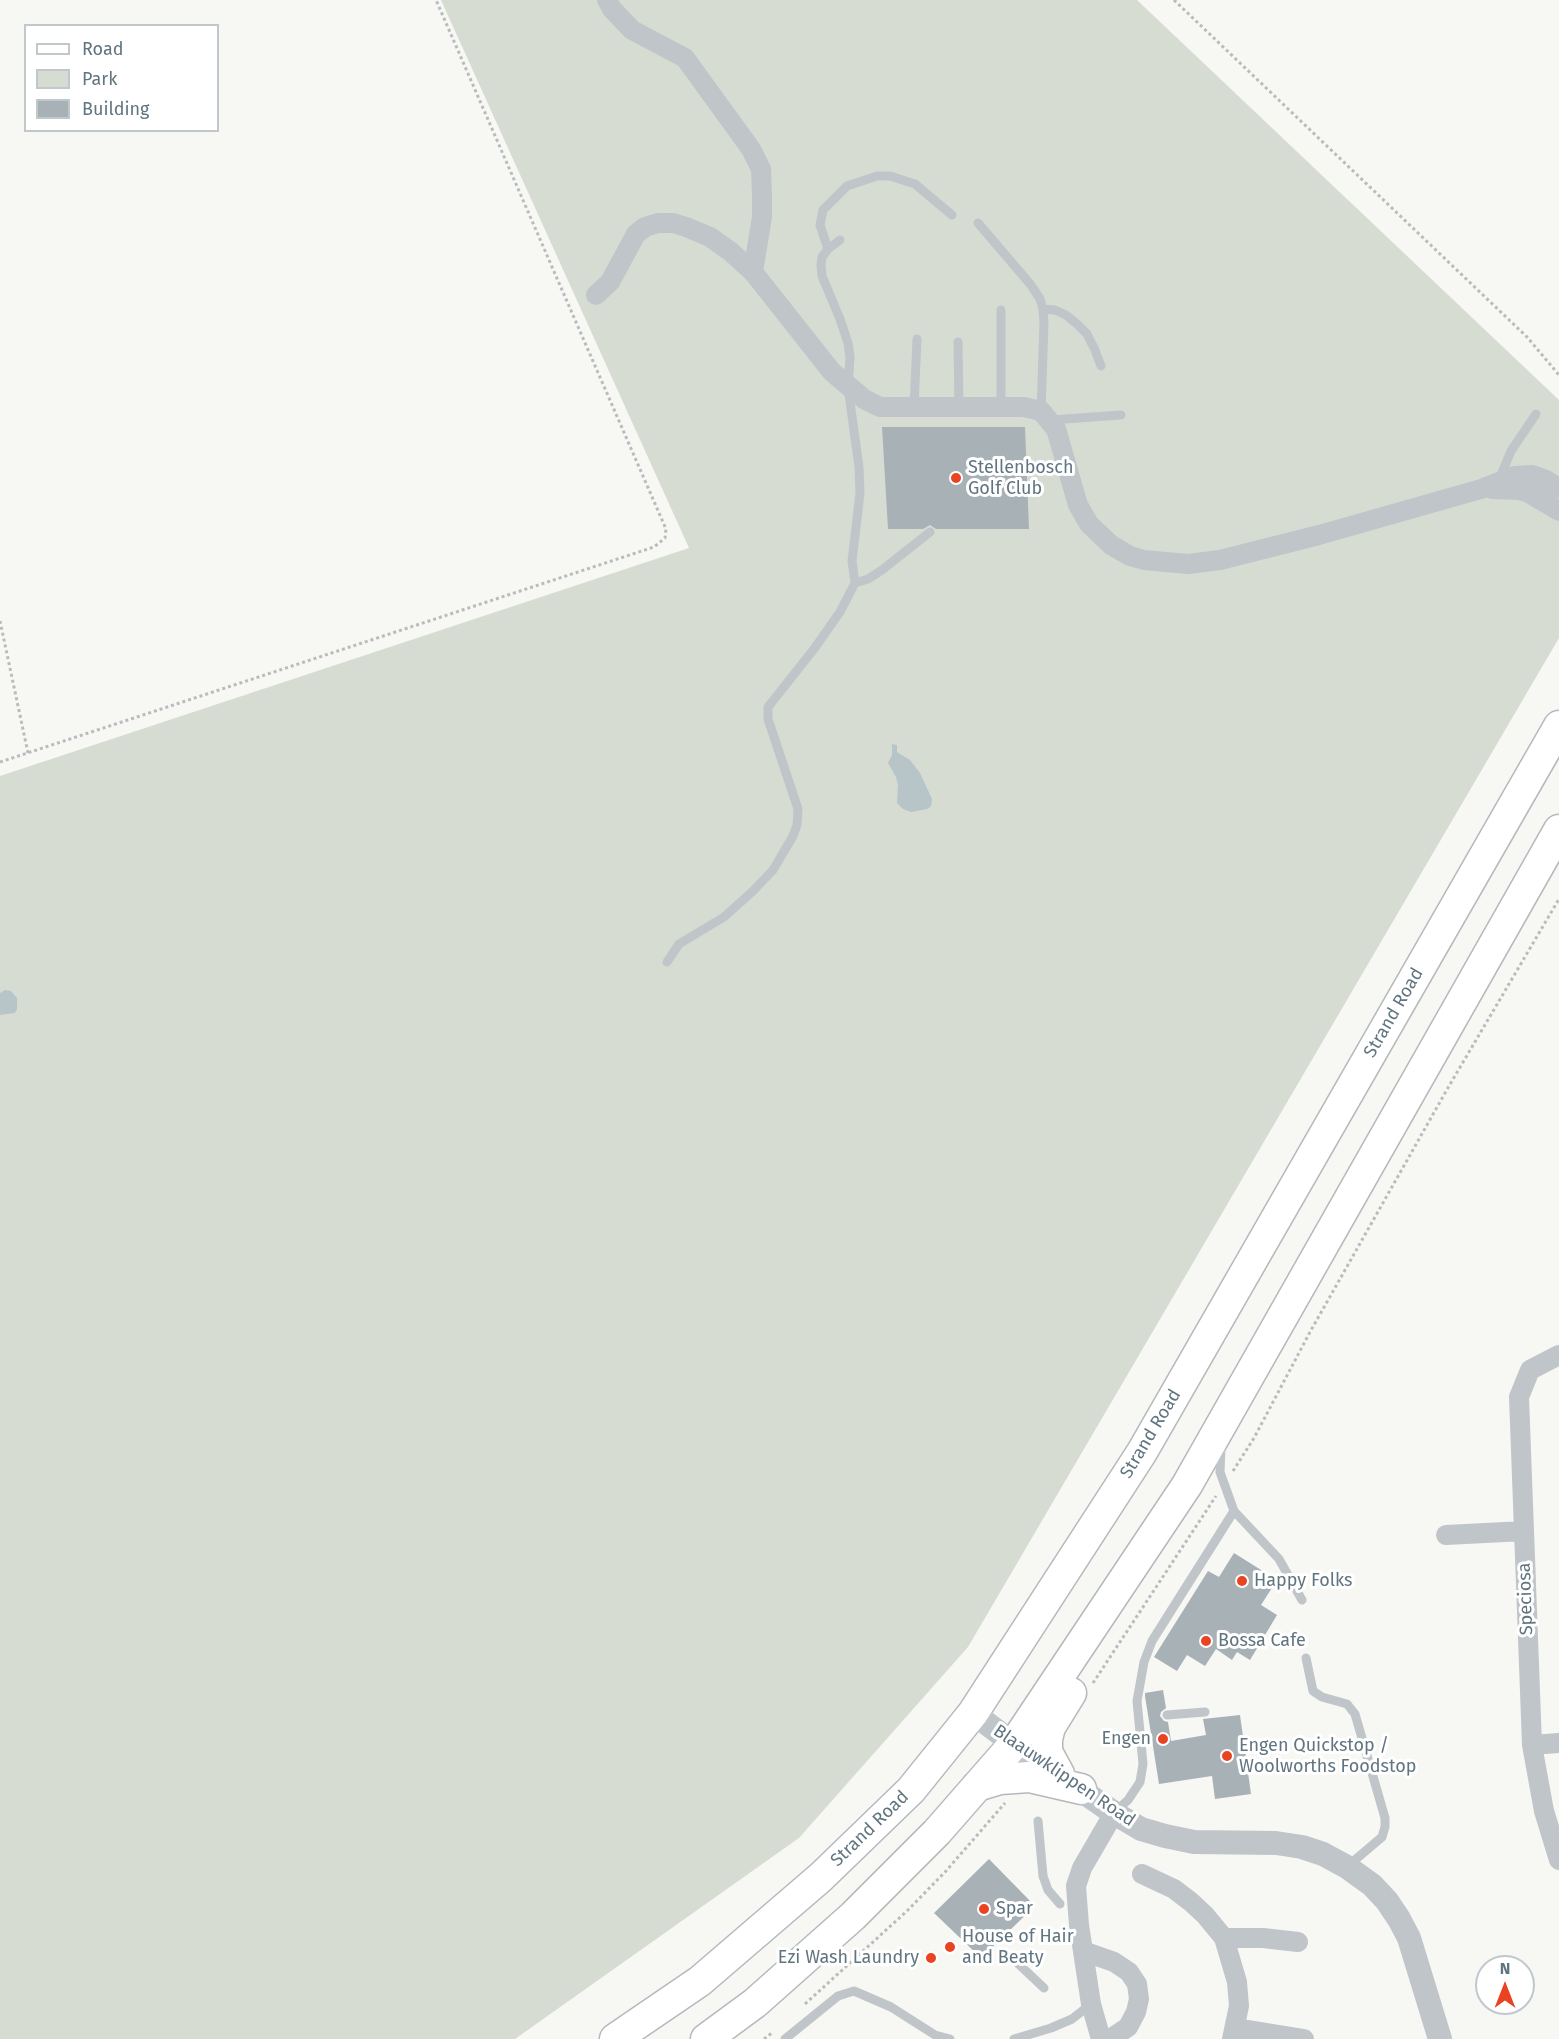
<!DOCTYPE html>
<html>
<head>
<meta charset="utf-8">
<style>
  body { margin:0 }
  #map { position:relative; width:1559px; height:2039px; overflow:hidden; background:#f7f7f4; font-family:"Fira Sans",sans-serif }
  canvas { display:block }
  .legend { position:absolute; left:24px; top:24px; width:195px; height:108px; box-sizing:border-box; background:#fff; border:2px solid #c0c8cc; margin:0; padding:8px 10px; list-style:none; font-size:18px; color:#617580 }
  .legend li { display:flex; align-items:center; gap:12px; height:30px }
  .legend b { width:30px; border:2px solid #c0c8cc }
  .north { position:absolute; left:1475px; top:1955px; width:60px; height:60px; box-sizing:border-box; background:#fff; border:2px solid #c0c8cc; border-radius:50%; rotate:0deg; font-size:16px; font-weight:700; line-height:24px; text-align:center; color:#617580 }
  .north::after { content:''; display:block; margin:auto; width:21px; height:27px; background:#e94322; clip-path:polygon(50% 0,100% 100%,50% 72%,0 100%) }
</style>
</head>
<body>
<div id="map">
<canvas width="1559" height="2039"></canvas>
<ul class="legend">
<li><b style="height:8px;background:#fff"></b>Road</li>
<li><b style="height:16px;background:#d7dcd3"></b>Park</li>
<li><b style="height:16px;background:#a7b1b6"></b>Building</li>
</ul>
<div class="north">N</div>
</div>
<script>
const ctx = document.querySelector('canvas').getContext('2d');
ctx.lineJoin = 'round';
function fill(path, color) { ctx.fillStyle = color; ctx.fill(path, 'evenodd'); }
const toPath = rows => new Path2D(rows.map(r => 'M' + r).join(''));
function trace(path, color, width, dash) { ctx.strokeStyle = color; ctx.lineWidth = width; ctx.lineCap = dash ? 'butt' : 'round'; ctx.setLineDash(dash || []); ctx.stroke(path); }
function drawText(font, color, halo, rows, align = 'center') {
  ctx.font = font + ' "Fira Sans",sans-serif'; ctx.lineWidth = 6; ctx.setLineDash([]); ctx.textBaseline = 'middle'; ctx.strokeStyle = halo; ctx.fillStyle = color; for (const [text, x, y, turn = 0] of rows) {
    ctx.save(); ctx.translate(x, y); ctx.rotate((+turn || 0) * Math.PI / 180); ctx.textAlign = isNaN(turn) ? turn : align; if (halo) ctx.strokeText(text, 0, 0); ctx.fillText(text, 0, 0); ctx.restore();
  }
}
const green = toPath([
  [441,0,1137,0,1559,400,1559,638,968,1647,799,1838,515,2039,0,2039,0,776,689,548]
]);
const water = toPath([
  [892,744,897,745,897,752,910,760,920,773,932,799,931,806,927,809,911,812,903,809,897,803,898,785,896,777,888,763,892,755],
  [5,990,11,991,17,998,17,1009,15,1013,0,1015,0,993]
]);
const building = toPath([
  [882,427,1025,427,1029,529,936,529,930,525,923,529,888,529],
  [1234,1553,1277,1580,1261,1605,1277,1615,1250,1660,1237,1652,1232,1660,1216,1649,1205,1666,1187,1655,1177,1671,1154,1657,1208,1571,1219,1577],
  [1163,1690,1166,1708,1161,1712,1160,1716,1164,1721,1168,1722,1171,1741,1206,1735,1203,1719,1240,1715,1251,1794,1215,1799,1212,1776,1159,1784,1145,1696,1145,1693],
  [989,1859,1035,1906,981,1958,934,1913]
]);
const path = toPath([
  [1174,0,1527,337,1559,375],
  [0,621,28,753],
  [0,762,654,547,665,538,666,529,436,0],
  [1233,1471,1254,1438,1310,1332,1449,1086,1559,899],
  [1093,1683,1216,1496],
  [805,2004,908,1910,946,1871,1005,1803],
  [764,2039,773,2032]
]);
const service = toPath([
  [978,223,1031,285,1040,299,1043,309,1044,323,1041,411],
  [828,249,820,225,823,210,847,186,877,176,890,176,915,184,952,215],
  [1043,309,1055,310,1066,315,1077,324,1087,334,1095,350,1101,366],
  [958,342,959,407],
  [914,407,917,339],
  [1001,407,1001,310],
  [1051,420,1121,415],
  [1499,480,1511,451,1536,414],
  [855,583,868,579,882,570,930,532],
  [667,962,679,944,724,917,753,891,773,870,793,836,797,825,798,809,768,719,768,707,814,649,840,612,855,583,852,561,860,493,859,467,848,387,850,357,848,343,840,319,822,276,821,265,822,257,828,249,840,240],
  [1221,1448,1220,1472,1234,1511,1279,1559,1302,1600],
  [1306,1658,1313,1691,1322,1697,1347,1704,1355,1714,1385,1818,1385,1827,1382,1837,1349,1865],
  [1167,1715,1205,1712],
  [1116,1811,1128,1800,1140,1782,1143,1764,1137,1701,1144,1662,1152,1641,1234,1511],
  [1038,1821,1043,1876,1048,1890,1060,1904],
  [1011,1957,1044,1988],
  [785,2039,838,1996,854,1991,891,2007,935,2035,950,2039],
  [1014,2039,1051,2028,1072,2019,1091,2004]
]);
const minor = toPath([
  [607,0,612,9,632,30,685,58,751,149,761,169,762,195,762,217,753,272],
  [596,295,610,282,636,234,645,227,658,223,673,223,686,227,710,237,731,252,753,272,832,372,864,399,880,407,1024,407,1041,411,1056,429,1078,505,1089,524,1111,545,1130,556,1144,560,1188,564,1220,560,1319,535,1481,489,1514,476,1532,475,1546,480,1559,488],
  [1492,489,1518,490,1527,492,1559,511],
  [1559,1355,1530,1370,1519,1397,1532,1745,1544,1811,1559,1860],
  [1446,1535,1524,1531],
  [1532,1745,1559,1743],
  [1142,1874,1174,1889,1191,1902,1205,1915,1224,1938,1237,1982,1239,2006,1232,2039],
  [1224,1938,1263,1938,1298,1942],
  [1083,1951,1114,1962,1129,1972,1137,1984,1139,1999,1136,2012,1128,2027,1110,2039],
  [1236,2028,1304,2039],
  [1101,2039,1091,2004,1079,1925,1076,1886,1082,1868,1114,1813]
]);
const tertiary = toPath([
  [973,1713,1014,1744,1114,1813,1141,1829,1165,1836,1194,1842,1276,1843,1302,1847,1323,1854,1347,1867,1372,1885,1387,1901,1399,1919,1409,1938,1440,2039]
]);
const primary = toPath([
  [1059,1774,1047,1752,1047,1739,1050,1727,1071,1693],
  [977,1786,1000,1779,1029,1777,1081,1789],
  [615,2039,700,1981,821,1877,911,1790,973,1713,1142,1452,1559,726],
  [706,2039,755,2003,853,1916,937,1832,1014,1744,1187,1485,1559,830]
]);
const markers = [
  [956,478,6,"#e94322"],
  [1242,1581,6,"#e94322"],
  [1206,1641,6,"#e94322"],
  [1163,1739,6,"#e94322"],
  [1227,1756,6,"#e94322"],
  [984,1909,6,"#e94322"],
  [950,1947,6,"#e94322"],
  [931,1958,6,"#e94322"]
];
const poiNames = [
  ["Stellenbosch",968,468],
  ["Golf Club",968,489],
  ["Happy Folks",1254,1581],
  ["Bossa Cafe",1218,1641],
  ["Engen",1151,1739,"right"],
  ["Engen Quickstop /",1239,1746],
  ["Woolworths Foodstop",1239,1767],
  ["Spar",996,1909],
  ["House of Hair",962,1937],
  ["and Beaty",962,1958],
  ["Ezi Wash Laundry",919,1958,"right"]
];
const streetNames = [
  ["Strand Road",1394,1013,-60],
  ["Strand Road",1151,1434,-59],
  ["Speciosa",1526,1599,-92],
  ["Blaauwklippen Road",1064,1776,34],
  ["Strand Road",870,1829,-44]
];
fill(green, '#d7dcd3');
fill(water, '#b7c5c8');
fill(building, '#a7b1b6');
trace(primary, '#b3b9bd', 33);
trace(path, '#b8bcbf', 3, [3, 3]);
trace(service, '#c0c5c9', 9);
trace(minor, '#c0c5c9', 20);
trace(tertiary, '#c0c5c9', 24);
trace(primary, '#fff', 30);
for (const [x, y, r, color] of markers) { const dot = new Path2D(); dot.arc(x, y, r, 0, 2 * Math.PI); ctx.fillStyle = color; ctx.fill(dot); trace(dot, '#fff', 2); }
drawText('18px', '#617580', '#fff', poiNames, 'left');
drawText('18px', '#617580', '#fff', streetNames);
</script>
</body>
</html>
